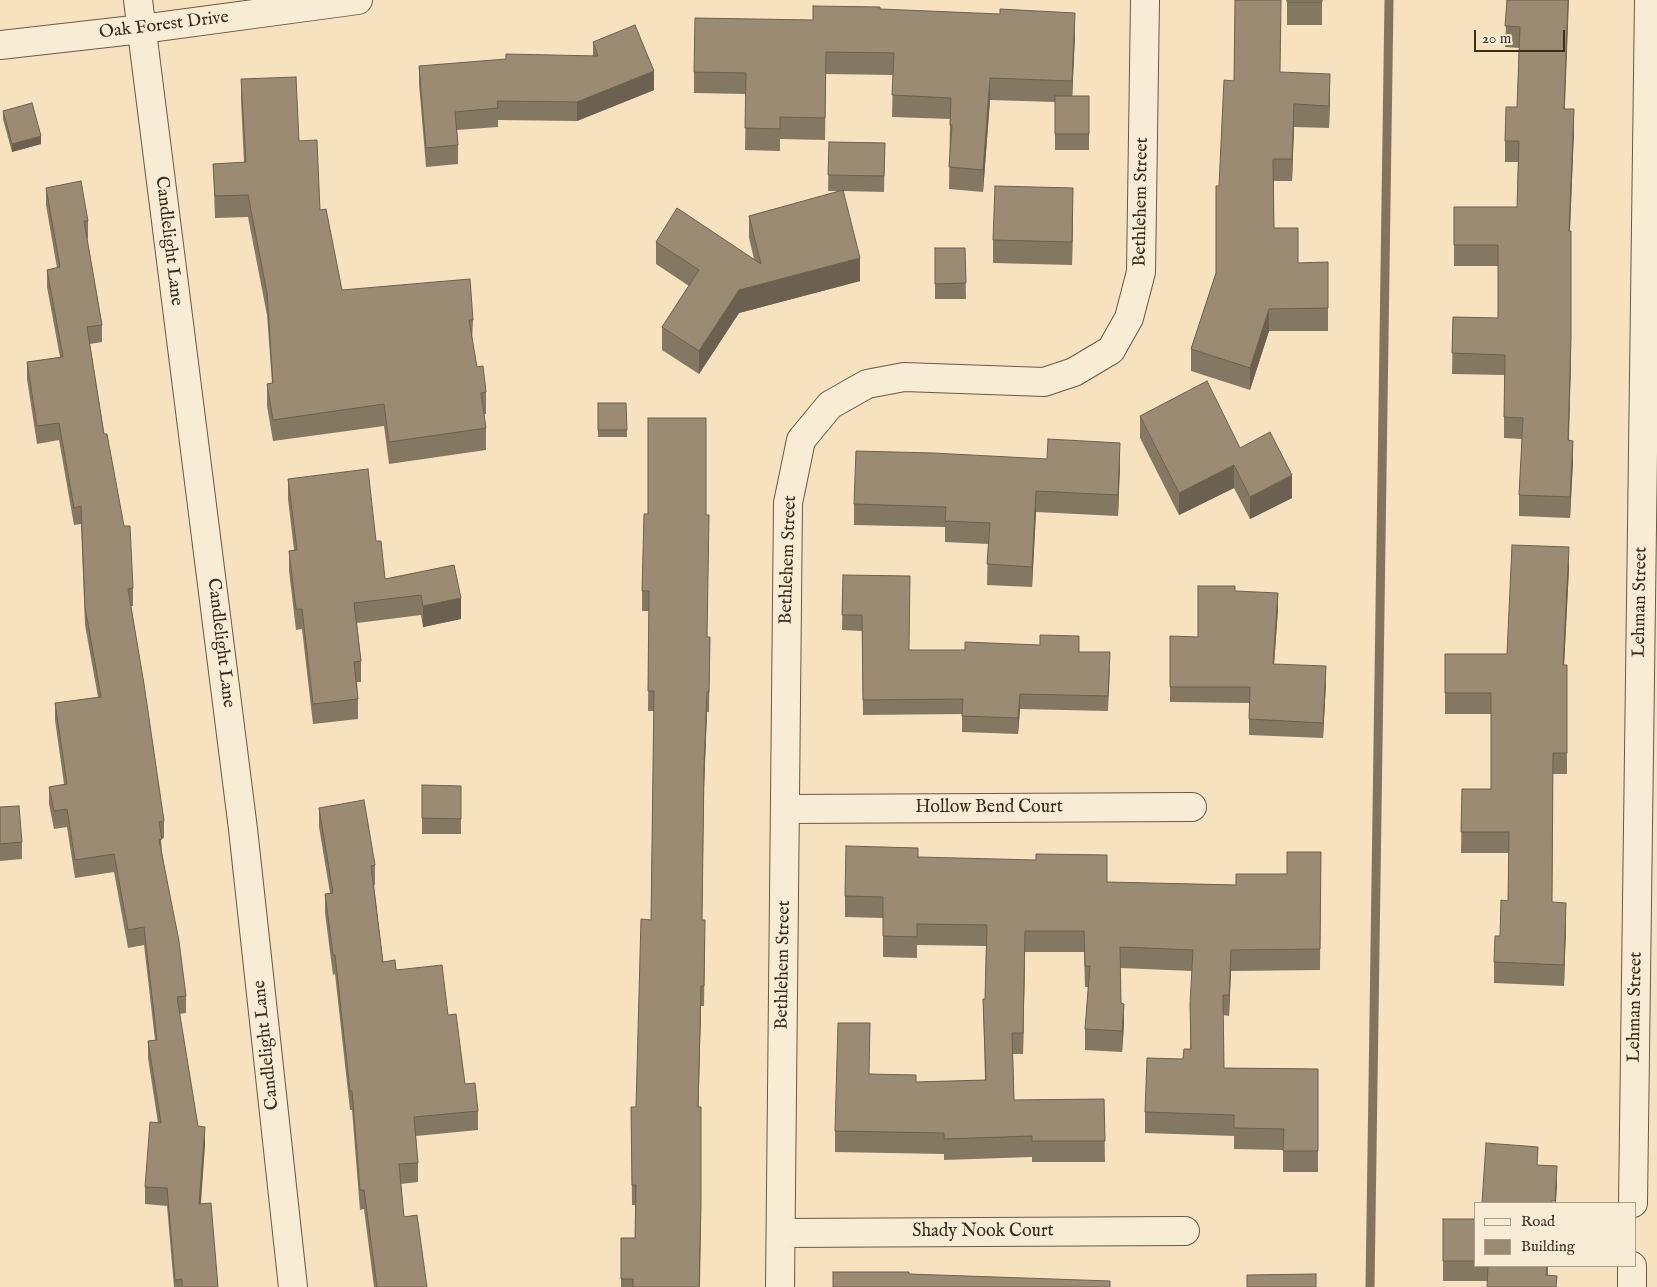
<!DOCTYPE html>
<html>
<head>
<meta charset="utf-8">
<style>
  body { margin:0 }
  #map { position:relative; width:1657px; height:1287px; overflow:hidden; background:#f6e2be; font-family:"IM FELL English",serif }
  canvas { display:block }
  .legend { position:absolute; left:1474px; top:1202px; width:162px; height:65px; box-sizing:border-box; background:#f9ecd5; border:1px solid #aca08c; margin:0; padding:6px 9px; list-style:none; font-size:15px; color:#382d1f }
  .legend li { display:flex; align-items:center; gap:10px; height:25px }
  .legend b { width:25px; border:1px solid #aca08c }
  .scale { position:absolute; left:1474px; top:30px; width:91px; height:22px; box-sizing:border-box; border:2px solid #382d1f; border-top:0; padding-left:6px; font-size:15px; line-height:18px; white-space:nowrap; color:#382d1f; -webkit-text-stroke:4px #f9ecd5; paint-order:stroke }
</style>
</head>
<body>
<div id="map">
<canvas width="1657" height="1287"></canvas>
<ul class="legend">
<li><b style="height:6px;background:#f9ecd5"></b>Road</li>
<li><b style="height:14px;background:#9b8b72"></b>Building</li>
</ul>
<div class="scale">20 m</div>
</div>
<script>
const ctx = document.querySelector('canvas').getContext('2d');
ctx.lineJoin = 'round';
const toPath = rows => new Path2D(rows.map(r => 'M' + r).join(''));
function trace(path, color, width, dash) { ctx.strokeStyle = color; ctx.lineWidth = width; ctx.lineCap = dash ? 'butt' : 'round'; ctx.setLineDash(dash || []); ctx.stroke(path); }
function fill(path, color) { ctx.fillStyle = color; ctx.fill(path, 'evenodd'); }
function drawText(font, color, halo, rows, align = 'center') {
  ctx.font = font + ' "IM FELL English",serif'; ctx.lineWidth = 4.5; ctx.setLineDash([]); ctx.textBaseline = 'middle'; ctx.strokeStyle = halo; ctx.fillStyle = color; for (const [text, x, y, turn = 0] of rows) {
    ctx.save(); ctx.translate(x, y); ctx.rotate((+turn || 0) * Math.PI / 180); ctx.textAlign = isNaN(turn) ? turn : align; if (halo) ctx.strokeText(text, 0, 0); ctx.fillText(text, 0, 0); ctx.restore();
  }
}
const stream = toPath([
  [1370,1287,1389,0]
]);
const minor = toPath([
  [138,0,243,829,293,1287],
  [786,809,1192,807],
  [1633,1203,1649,0],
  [781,1233,1185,1231],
  [780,1287,788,503,801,440,830,405,867,384,904,377,1044,382,1074,372,1111,350,1129,318,1141,272,1145,0],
  [1632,1287,1632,1266]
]);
const tertiary = toPath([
  [0,45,142,29,358,0]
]);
const wall = toPath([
  [1287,0,1322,0,1322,25,1287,25],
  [1507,0,1565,109,1574,130,1570,231,1571,359,1569,440,1573,461,1570,518,1519,516,1519,495,1522,439,1504,438,1504,375,1452,374,1453,317,1498,318,1498,266,1454,266,1454,207,1517,207,1518,162,1505,162,1505,141,1517,107,1519,48,1505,47],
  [880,9,1075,34,1072,96,1089,96,1089,150,1055,150,1055,102,990,100,983,192,949,189,950,119,892,117,893,75,826,74,825,140,780,139,780,151,745,150,746,94,694,93,694,72,813,20],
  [593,42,654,90,577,121,498,120,498,127,457,130,458,145,458,164,426,167,419,84,419,66,593,56],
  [1280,72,1330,96,1329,128,1294,127,1292,181,1274,181,1274,228,1298,263,1328,262,1328,331,1269,331,1250,390,1191,371,1191,349,1216,273,1234,81],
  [241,79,299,141,320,210,342,290,473,320,472,342,477,367,486,392,486,414,484,414,486,428,486,450,389,464,384,426,273,441,267,406,267,384,272,383,267,315,248,217,215,218,213,164,244,163,241,101],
  [3,111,41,144,12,152,3,119],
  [829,142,885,143,884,192,843,191,860,281,739,313,699,374,662,350,662,327,689,286,656,264,656,242,754,259,749,238,749,216,841,191,828,191],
  [46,188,88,221,88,238,87,238,102,325,102,342,90,344,104,434,133,588,133,606,131,606,164,821,164,838,161,839,162,852,186,996,186,1013,179,1014,198,1126,205,1144,201,1204,218,1287,174,1287,167,1206,145,1204,145,1187,158,1123,148,1058,148,1041,155,1040,144,945,128,948,114,872,75,878,67,827,54,829,49,804,49,787,64,784,55,720,55,703,98,697,85,625,81,524,74,525,59,440,37,444,27,379,27,362,60,357,47,287,47,270,57,268,46,205],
  [1073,211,1072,265,993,263,993,240],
  [935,248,965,248,966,299,935,299],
  [598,403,626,403,627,437,598,437],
  [1140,416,1240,448,1292,498,1250,519,1234,488,1179,515,1140,438],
  [1120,464,1118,516,1036,512,1032,587,987,585,988,544,945,542,945,527,854,525,854,504],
  [288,479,376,541,385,579,454,565,461,619,423,627,421,615,357,623,361,661,361,682,357,682,358,699,358,719,313,724,302,629,296,630,289,571,289,551,294,550,288,499],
  [648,514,706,515,707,637,710,637,709,712,707,712,704,787,702,920,705,941,704,1006,701,1006,698,1107,701,1224,700,1287,621,1287,621,1238,635,1238,635,1205,632,1205,631,1107,636,1107,651,920,654,711,648,711,649,611,642,611,642,591],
  [1569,568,1564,665,1567,665,1567,774,1553,774,1552,902,1566,924,1564,986,1494,983,1494,962,1508,901,1509,853,1461,853,1462,789,1491,789,1491,714,1445,714,1445,654,1507,654],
  [843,575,909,650,1079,652,1110,668,1108,711,1020,709,1018,734,962,732,962,714,863,715,862,631,842,630],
  [1235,591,1278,609,1274,664,1326,682,1323,738,1249,735,1249,703,1170,702,1170,637,1198,637],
  [422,785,461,786,461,834,422,834],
  [0,807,22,842,22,859,0,861],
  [319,808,375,865,375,885,374,885,383,962,396,970,448,1015,465,1084,478,1111,478,1130,416,1136,418,1163,418,1182,401,1184,404,1217,427,1287,374,1287,364,1209,360,1210,352,1110,350,1110,335,974,333,975,325,913,325,894,330,893,319,827],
  [1321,852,1320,970,1231,971,1229,1016,1223,1015,1224,1068,1318,1069,1318,1172,1283,1172,1283,1150,1234,1149,1234,1136,1145,1133,1145,1112,1190,1049,1192,971,1120,968,1121,1003,1124,1024,1122,1052,1085,1050,1085,1029,1088,987,1085,987,1084,952,1025,952,1023,1054,1013,1054,1014,1100,1104,1099,1105,1162,1032,1162,1032,1157,944,1160,944,1154,835,1152,835,1131,869,1074,916,1082,985,1080,983,999,985,999,986,946,917,945,917,958,883,957,883,918,845,917,845,896,918,857,1107,882,1236,885,1287,874],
  [1443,1219,1476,1219,1476,1266,1548,1266,1548,1275,1557,1287,1487,1281,1443,1281]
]);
const shadedWall = toPath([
  [1568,0,1569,0,1564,130,1564,109],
  [1075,13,1075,34,1072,103,1072,81],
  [654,71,654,90,577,121,577,102],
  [1330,74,1330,96,1329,128,1329,106],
  [990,78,990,100,983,192,983,170],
  [1294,104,1294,127,1292,181,1292,159],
  [1574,109,1574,130,1569,252,1569,231],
  [41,136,41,144,12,152,12,144],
  [1073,188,1073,211,1072,265,1072,242],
  [1571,252,1571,359,1568,461],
  [860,258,860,281,739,313,699,374,699,351,739,290],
  [1269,309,1269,331,1250,390,1250,368],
  [1573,441,1573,461,1570,518,1570,497],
  [1120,443,1120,464,1118,516,1118,495],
  [1234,465,1234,488,1179,515,1179,493],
  [1292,475,1292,498,1250,519,1250,497],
  [1036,491,1036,512,1032,587,1032,567],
  [1569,547,1569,568,1563,686,1563,665],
  [1278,593,1278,609,1273,679,1273,664],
  [461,598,461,619,423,627,423,606],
  [1326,666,1326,682,1323,738,1323,723],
  [707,692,707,712,704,787,704,767],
  [1020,694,1020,709,1018,734,1018,718],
  [1566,903,1566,924,1564,986,1564,965],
  [1025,931,1025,952,1023,1054,1023,1033],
  [1231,950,1231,971,1229,1016,1229,995],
  [701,986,701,1006,698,1128,698,1107],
  [1124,1004,1124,1024,1122,1052,1122,1031],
  [205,1127,205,1144,199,1221,199,1204],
  [1557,1166,1557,1187,1556,1203,1555,1203]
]);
const building = toPath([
  [1235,0,1281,0,1280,72,1330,74,1329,106,1294,104,1292,159,1273,159,1274,228,1298,228,1298,263,1328,262,1328,308,1269,309,1250,368,1191,349,1216,273,1216,186,1219,186,1224,80,1234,81,1235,0],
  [1287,0,1322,0,1322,2,1287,2,1287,0],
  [1507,0,1568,0,1564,109,1574,109,1569,231,1571,231,1571,338,1568,440,1573,441,1570,497,1519,495,1523,418,1504,417,1505,355,1452,353,1453,317,1498,318,1498,245,1454,245,1454,207,1517,207,1519,141,1505,141,1506,107,1517,107,1520,27,1505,26,1507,0],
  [813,6,880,7,880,9,1000,14,1000,9,1075,13,1072,81,990,78,983,170,949,167,952,125,950,125,951,98,892,95,894,53,826,52,825,118,780,117,780,129,745,128,746,73,694,72,695,18,813,20,813,6],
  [635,25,654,71,577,102,497,101,498,108,455,112,458,145,426,148,419,66,506,59,506,54,598,56,593,42,635,25],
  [296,77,299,141,317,140,320,210,326,209,342,290,470,279,473,320,469,320,477,367,483,366,486,392,481,393,486,428,389,442,384,404,273,420,267,384,273,383,267,293,248,195,215,196,213,164,246,162,241,79,296,77],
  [1055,96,1089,96,1089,134,1055,134,1055,96],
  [32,103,41,136,12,144,3,111,32,103],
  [829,142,885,143,884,176,828,175,829,142],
  [81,181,88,221,84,221,102,325,87,327,104,434,107,434,124,526,130,526,133,588,128,589,144,684,164,821,159,822,162,839,159,840,179,941,186,996,177,997,198,1126,205,1127,199,1204,211,1203,218,1287,182,1287,182,1279,175,1280,167,1188,145,1187,150,1122,161,1123,148,1041,157,1040,144,927,128,930,114,854,75,860,67,809,54,811,49,787,67,784,55,703,101,697,85,607,81,506,74,508,59,423,37,426,27,362,63,357,47,270,60,267,46,188,81,181],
  [995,186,1073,188,1072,242,993,240,995,186],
  [843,190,860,258,739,290,699,351,662,327,699,270,656,242,677,208,761,264,749,216,843,190],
  [935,248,965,248,966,283,935,284,935,248],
  [1207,381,1240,448,1270,432,1292,475,1250,497,1234,465,1179,493,1140,416,1207,381],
  [598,403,626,403,627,430,598,430,598,403],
  [648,418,706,418,706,515,709,515,707,637,710,637,709,692,707,692,704,767,702,920,705,920,704,986,701,986,698,1107,701,1107,701,1204,699,1287,633,1287,633,1279,621,1279,621,1238,635,1238,636,1185,632,1185,631,1107,636,1107,641,919,651,920,654,691,648,691,649,591,642,591,644,514,648,514,648,418],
  [1048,439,1120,443,1118,495,1036,491,1032,567,987,564,990,523,945,521,946,507,854,504,856,451,933,453,1047,459,1048,439],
  [368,469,376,541,381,541,385,579,454,565,461,598,423,606,421,595,354,603,361,661,354,662,358,699,313,704,302,609,296,609,289,551,297,550,288,479,368,469],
  [1512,545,1569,547,1563,665,1567,665,1567,753,1553,753,1552,902,1566,903,1564,965,1494,962,1495,936,1500,936,1501,900,1508,901,1509,832,1461,832,1462,789,1491,789,1491,693,1445,693,1445,654,1507,654,1512,545],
  [843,575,910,576,909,650,965,650,965,642,1040,645,1040,635,1079,636,1079,652,1110,652,1108,696,1020,694,1018,718,962,716,963,699,863,700,862,615,842,615,843,575],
  [1198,586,1235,586,1235,591,1278,593,1273,664,1326,666,1323,723,1249,719,1250,687,1170,687,1170,636,1198,637,1198,586],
  [422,785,461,786,461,819,422,818,422,785],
  [364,800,375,865,371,866,383,962,395,960,396,970,442,965,448,1015,456,1014,465,1084,475,1083,478,1111,414,1117,418,1163,399,1164,404,1217,417,1215,427,1287,377,1287,364,1190,360,1190,352,1091,350,1091,335,955,333,955,325,894,333,893,319,808,364,800],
  [19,806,22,842,0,844,0,807,19,806],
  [846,846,918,848,918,857,1036,860,1036,854,1107,855,1107,882,1236,885,1236,874,1287,874,1287,852,1321,852,1320,949,1231,950,1229,995,1223,995,1224,1068,1318,1069,1318,1151,1283,1151,1284,1129,1234,1128,1234,1115,1145,1112,1147,1058,1183,1059,1184,1049,1191,1049,1190,1004,1193,950,1120,947,1121,1003,1124,1004,1122,1031,1085,1029,1090,966,1085,966,1084,931,1025,931,1023,1033,1012,1033,1014,1100,1104,1099,1105,1141,1032,1141,1032,1136,944,1139,944,1133,835,1131,838,1023,870,1023,869,1074,916,1075,916,1082,986,1080,983,999,985,999,987,925,917,924,917,937,883,936,883,897,845,896,846,846],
  [1486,1143,1538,1147,1537,1165,1557,1166,1555,1201,1551,1201,1551,1203,1482,1203,1486,1143],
  [1443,1219,1476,1219,1476,1261,1443,1261,1443,1219],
  [1488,1266,1547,1266,1546,1275,1557,1276,1556,1287,1487,1287,1488,1266],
  [833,1272,909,1272,909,1274,1110,1281,1110,1287,833,1287,833,1272],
  [1316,1274,1316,1287,1247,1287,1247,1275,1316,1274]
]);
const streetNames = [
  ["Oak Forest Drive",164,26,-7],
  ["Bethlehem Street",1142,202,-89],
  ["Candlelight Lane",168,241,83],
  ["Bethlehem Street",789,560,-88],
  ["Lehman Street",1641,602,-89],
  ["Candlelight Lane",220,643,83],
  ["Hollow Bend Court",989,808],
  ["Bethlehem Street",784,965,-89],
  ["Lehman Street",1636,1007,-89],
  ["Candlelight Lane",267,1045,-96],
  ["Shady Nook Court",983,1232]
];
trace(stream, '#83745e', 9);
trace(minor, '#685a47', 30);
trace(tertiary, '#685a47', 30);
trace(minor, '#f9ecd5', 28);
trace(tertiary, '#f9ecd5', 28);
fill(wall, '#857862');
fill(shadedWall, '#6c6150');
fill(building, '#9b8b72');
trace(building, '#6c6150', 1);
drawText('18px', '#382d1f', '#f9ecd5', streetNames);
</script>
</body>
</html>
